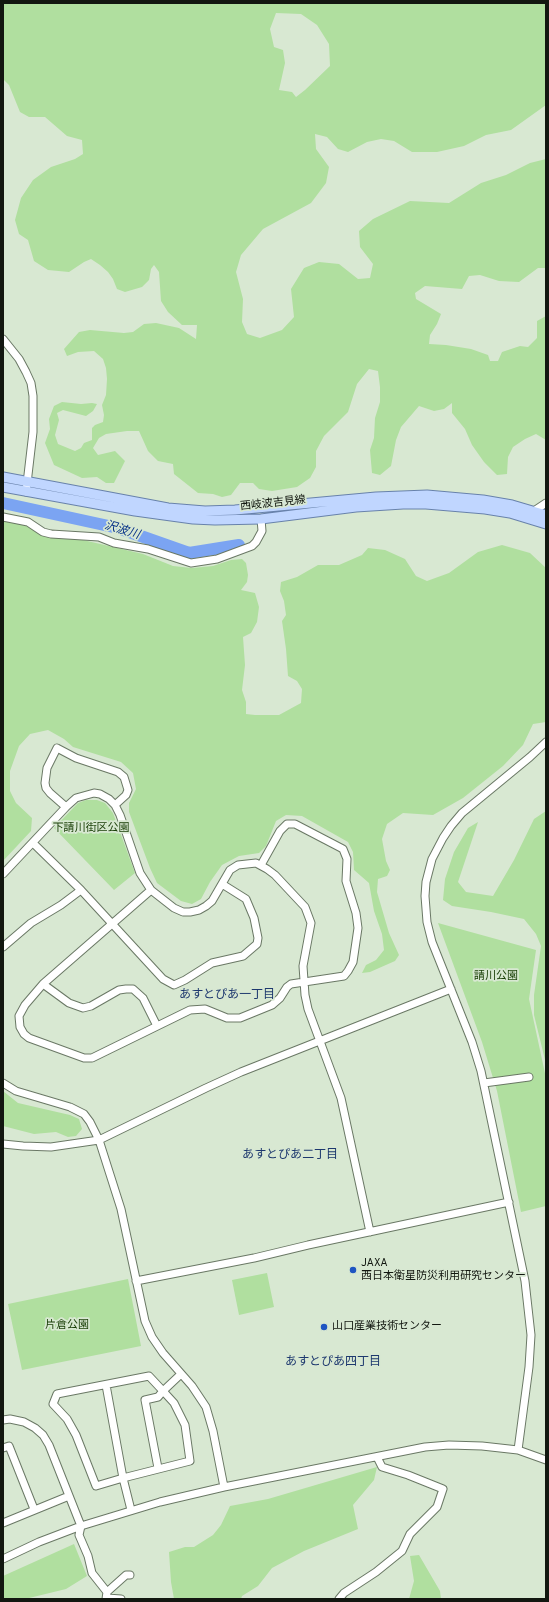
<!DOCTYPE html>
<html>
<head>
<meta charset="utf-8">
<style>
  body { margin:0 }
  #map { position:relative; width:549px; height:1602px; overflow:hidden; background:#d8e8d2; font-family:Overpass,sans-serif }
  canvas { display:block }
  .frame { position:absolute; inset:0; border:4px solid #121710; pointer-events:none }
</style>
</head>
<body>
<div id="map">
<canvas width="549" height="1602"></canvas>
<div class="frame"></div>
</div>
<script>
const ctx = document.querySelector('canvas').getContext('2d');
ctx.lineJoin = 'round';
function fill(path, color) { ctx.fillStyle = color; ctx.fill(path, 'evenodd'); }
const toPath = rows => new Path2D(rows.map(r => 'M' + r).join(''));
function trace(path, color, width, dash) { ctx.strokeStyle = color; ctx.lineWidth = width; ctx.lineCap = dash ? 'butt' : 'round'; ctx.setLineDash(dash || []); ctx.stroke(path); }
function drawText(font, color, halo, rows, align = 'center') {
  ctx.font = font + ' Overpass,"Noto Sans JP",sans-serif'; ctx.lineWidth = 3.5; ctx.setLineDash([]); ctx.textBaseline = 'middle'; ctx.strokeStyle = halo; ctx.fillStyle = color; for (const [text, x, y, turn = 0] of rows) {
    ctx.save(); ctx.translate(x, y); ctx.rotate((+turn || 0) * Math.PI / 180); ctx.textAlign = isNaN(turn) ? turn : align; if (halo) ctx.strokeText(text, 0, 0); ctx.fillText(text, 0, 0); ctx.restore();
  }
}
const green = toPath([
  [3,3,546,3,546,105,511,130,486,135,464,146,437,152,412,152,394,141,381,139,367,142,348,152,338,149,327,137,315,134,316,149,329,167,326,183,311,203,263,229,241,255,236,272,243,299,242,322,247,334,260,338,282,330,294,317,291,289,304,268,319,262,339,264,358,279,370,278,373,264,360,247,359,231,373,219,410,201,449,203,481,183,506,175,530,163,546,159,546,268,538,268,519,282,499,281,480,275,469,276,462,289,425,286,415,293,416,299,441,314,437,324,430,335,429,344,446,345,471,349,488,355,490,361,498,361,502,352,520,346,528,347,537,338,537,321,546,316,546,440,536,434,525,439,513,447,508,457,507,474,497,475,484,462,472,445,465,429,452,413,452,403,444,409,434,411,419,406,401,427,396,440,391,466,380,475,372,473,370,450,374,438,375,418,380,402,380,387,378,371,369,369,357,384,348,412,324,436,316,451,316,467,310,478,297,487,272,491,259,489,253,483,240,483,231,495,222,497,213,494,198,493,174,474,173,464,158,461,148,451,139,431,127,431,106,434,99,438,93,448,98,455,115,451,125,461,114,483,106,483,97,477,82,478,54,465,45,443,50,429,49,419,54,406,62,402,81,404,92,403,97,404,93,411,86,416,63,410,57,413,59,420,55,435,58,444,75,451,81,448,84,443,92,440,92,428,95,425,103,422,104,415,102,405,106,395,107,379,106,368,103,359,94,351,78,352,67,356,64,349,79,332,90,330,124,333,133,332,144,324,156,323,179,328,196,339,197,325,182,325,168,312,161,301,159,272,154,265,151,269,149,280,142,287,125,292,117,289,113,279,108,272,100,265,91,259,84,262,69,272,48,270,34,261,28,240,19,234,15,220,21,198,33,180,51,167,75,159,83,154,82,140,67,136,45,117,29,117,20,112,9,85,3,79],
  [276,13,301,14,317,25,329,44,330,66,305,90,296,97,292,92,279,90,285,63,283,50,274,47,270,29],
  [3,521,24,523,66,536,143,554,173,566,192,568,213,566,231,560,242,559,246,563,248,575,247,582,241,590,255,593,259,607,257,622,251,633,243,637,245,665,242,690,246,702,246,714,255,715,279,715,301,703,302,689,297,681,288,676,286,649,282,621,286,615,284,601,280,591,281,582,297,577,318,565,339,565,362,555,368,548,385,550,405,559,416,576,427,581,449,573,478,552,502,545,530,553,546,568,546,722,533,724,523,745,503,766,463,798,433,815,403,813,387,824,382,839,386,861,390,870,387,876,378,879,377,892,389,933,399,955,395,961,370,972,362,973,366,965,376,960,384,950,382,934,374,911,369,883,354,870,353,852,348,842,302,816,286,815,276,821,266,846,259,853,239,856,222,865,210,882,201,899,192,904,181,901,157,883,150,868,129,812,129,803,136,789,133,773,121,762,73,747,64,739,48,730,30,734,19,746,10,771,10,791,16,803,32,818,31,831,3,861],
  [86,800,97,800,105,803,113,813,135,873,114,890,54,828,78,803],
  [546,811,546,1064,534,1015,534,995,541,946,536,934,524,919,491,912,452,906,443,900,445,879,454,852,468,828,478,822,458,882,466,892,493,896,514,860,534,819],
  [438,923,536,950,529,999,546,1078,546,1206,521,1212,497,1091,482,1042],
  [3,1091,18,1103,70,1115,79,1119,82,1129,76,1136,68,1137,56,1132,34,1134,3,1126],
  [267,1273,274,1307,239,1315,232,1280],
  [128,1279,141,1346,22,1370,8,1304],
  [377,1467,374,1480,353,1505,358,1529,304,1551,272,1568,258,1586,242,1596,241,1599,174,1599,171,1582,169,1552,185,1547,194,1547,213,1535,221,1525,230,1506,268,1499],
  [74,1544,87,1576,66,1589,25,1599,3,1599,3,1576],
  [419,1555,440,1591,441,1599,409,1599,414,1581,410,1556]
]);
const river = toPath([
  [3,503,118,528,189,553,239,545]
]);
const minor = toPath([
  [3,339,19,359,26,372,31,383,33,396,33,432,26,492],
  [534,511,546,503],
  [3,517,28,522,43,532,51,534,99,537,114,543,148,549,191,563,217,559,252,546,256,542,262,531,261,519],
  [66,807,50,793,46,788,45,783,47,768,57,748,76,758,118,772,124,777,128,790,126,795,115,805],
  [33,843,81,890,163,979,174,985,185,980,212,963,243,956,257,944,258,938,254,918,246,899,222,884],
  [3,874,66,807,76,798,94,793,100,794,109,799,115,805,120,815,140,873,151,890,174,908,183,912,190,912,199,910,206,906,212,901,230,870,238,865,256,863,267,869,275,875,305,907,311,923,303,966,305,995,308,1009,341,1098,370,1232],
  [151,890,43,984,25,1005,19,1016,20,1027,24,1034,29,1038,84,1058,92,1058,190,1010,205,1009,227,1018,240,1018,272,1005,280,998,287,987,291,984,344,976,348,971,353,962,358,928,356,913,346,881,347,859,343,849,295,824,287,824,280,831,261,865],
  [3,947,31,923,61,905,81,890],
  [43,984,69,1003,83,1008,91,1006,119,990,126,989,133,989,143,998,157,1026],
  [3,1083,16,1091,70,1107,84,1114,90,1122,99,1140,121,1209,145,1321,152,1337,163,1353,192,1386,206,1407,213,1431,224,1487],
  [484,1083,529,1077],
  [3,1144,23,1146,51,1147,99,1140,206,1088,241,1072,451,989],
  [136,1281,254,1258,308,1245,509,1202],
  [106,1385,123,1478,131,1510],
  [3,1420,10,1419,24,1422,35,1428,43,1435,49,1445,81,1526,79,1535,88,1556,92,1573,107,1592,106,1599],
  [3,1448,9,1446,34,1509],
  [518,1450,529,1367,531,1335,525,1281,481,1071,472,1042,432,942,427,922,425,896,426,882,432,859,443,838,451,826,462,813,530,757,546,742],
  [158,1468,145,1400,158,1397,163,1391,174,1403,185,1425,190,1461,123,1478,96,1486,76,1435,67,1419,53,1404,57,1394,149,1376,163,1391,181,1374],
  [3,1523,69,1496],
  [3,1559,39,1542,81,1526,160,1502,224,1487,425,1447,449,1445,482,1446,518,1450,546,1460],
  [107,1592,126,1575,130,1575],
  [107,1598,121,1599],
  [339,1599,344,1593,376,1572,402,1551,410,1534,437,1507,443,1489,408,1475,382,1467,377,1457]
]);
const major = toPath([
  [3,477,168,508,205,511,235,510,376,497,427,495,483,500,512,505,546,515],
  [3,487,135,511,193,519,215,520,261,519,356,507,403,504,426,504,485,509,510,513,546,524]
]);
const markers = [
  [353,1270,4,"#1f55c2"],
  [324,1327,4,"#1f55c2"]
];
const streetNames = [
  ["西岐波吉見線",273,504,-6]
];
const parkNames = [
  ["下請川街区公園",91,829],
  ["請川公園",496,977],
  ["片倉公園",67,1326]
];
const poiNames = [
  ["JAXA",361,1264],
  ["西日本衛星防災利用研究センター",361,1277],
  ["山口産業技術センター",332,1327]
];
const waterNames = [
  ["沢波川",122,531,17]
];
const neighbourhoodNames = [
  ["あすとぴあ一丁目",227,996],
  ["あすとぴあ二丁目",290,1156],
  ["あすとぴあ四丁目",333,1363]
];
fill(green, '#b0df9f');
trace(river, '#7ba4f2', 12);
trace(minor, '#6a7865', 9);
trace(major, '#6882ab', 11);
trace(minor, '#fff', 7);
trace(major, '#c0d6ff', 9);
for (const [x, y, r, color] of markers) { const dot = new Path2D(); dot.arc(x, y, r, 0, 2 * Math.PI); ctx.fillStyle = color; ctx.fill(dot); trace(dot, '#d8e8d2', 1.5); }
drawText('11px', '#121710', '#d8e8d2', streetNames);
drawText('11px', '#1b4009', '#d8e8d2', parkNames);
drawText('11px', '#121710', '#d8e8d2', poiNames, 'left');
drawText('italic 12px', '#063188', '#d8e8d2', waterNames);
drawText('12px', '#1d386e', '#d8e8d2', neighbourhoodNames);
</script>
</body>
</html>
